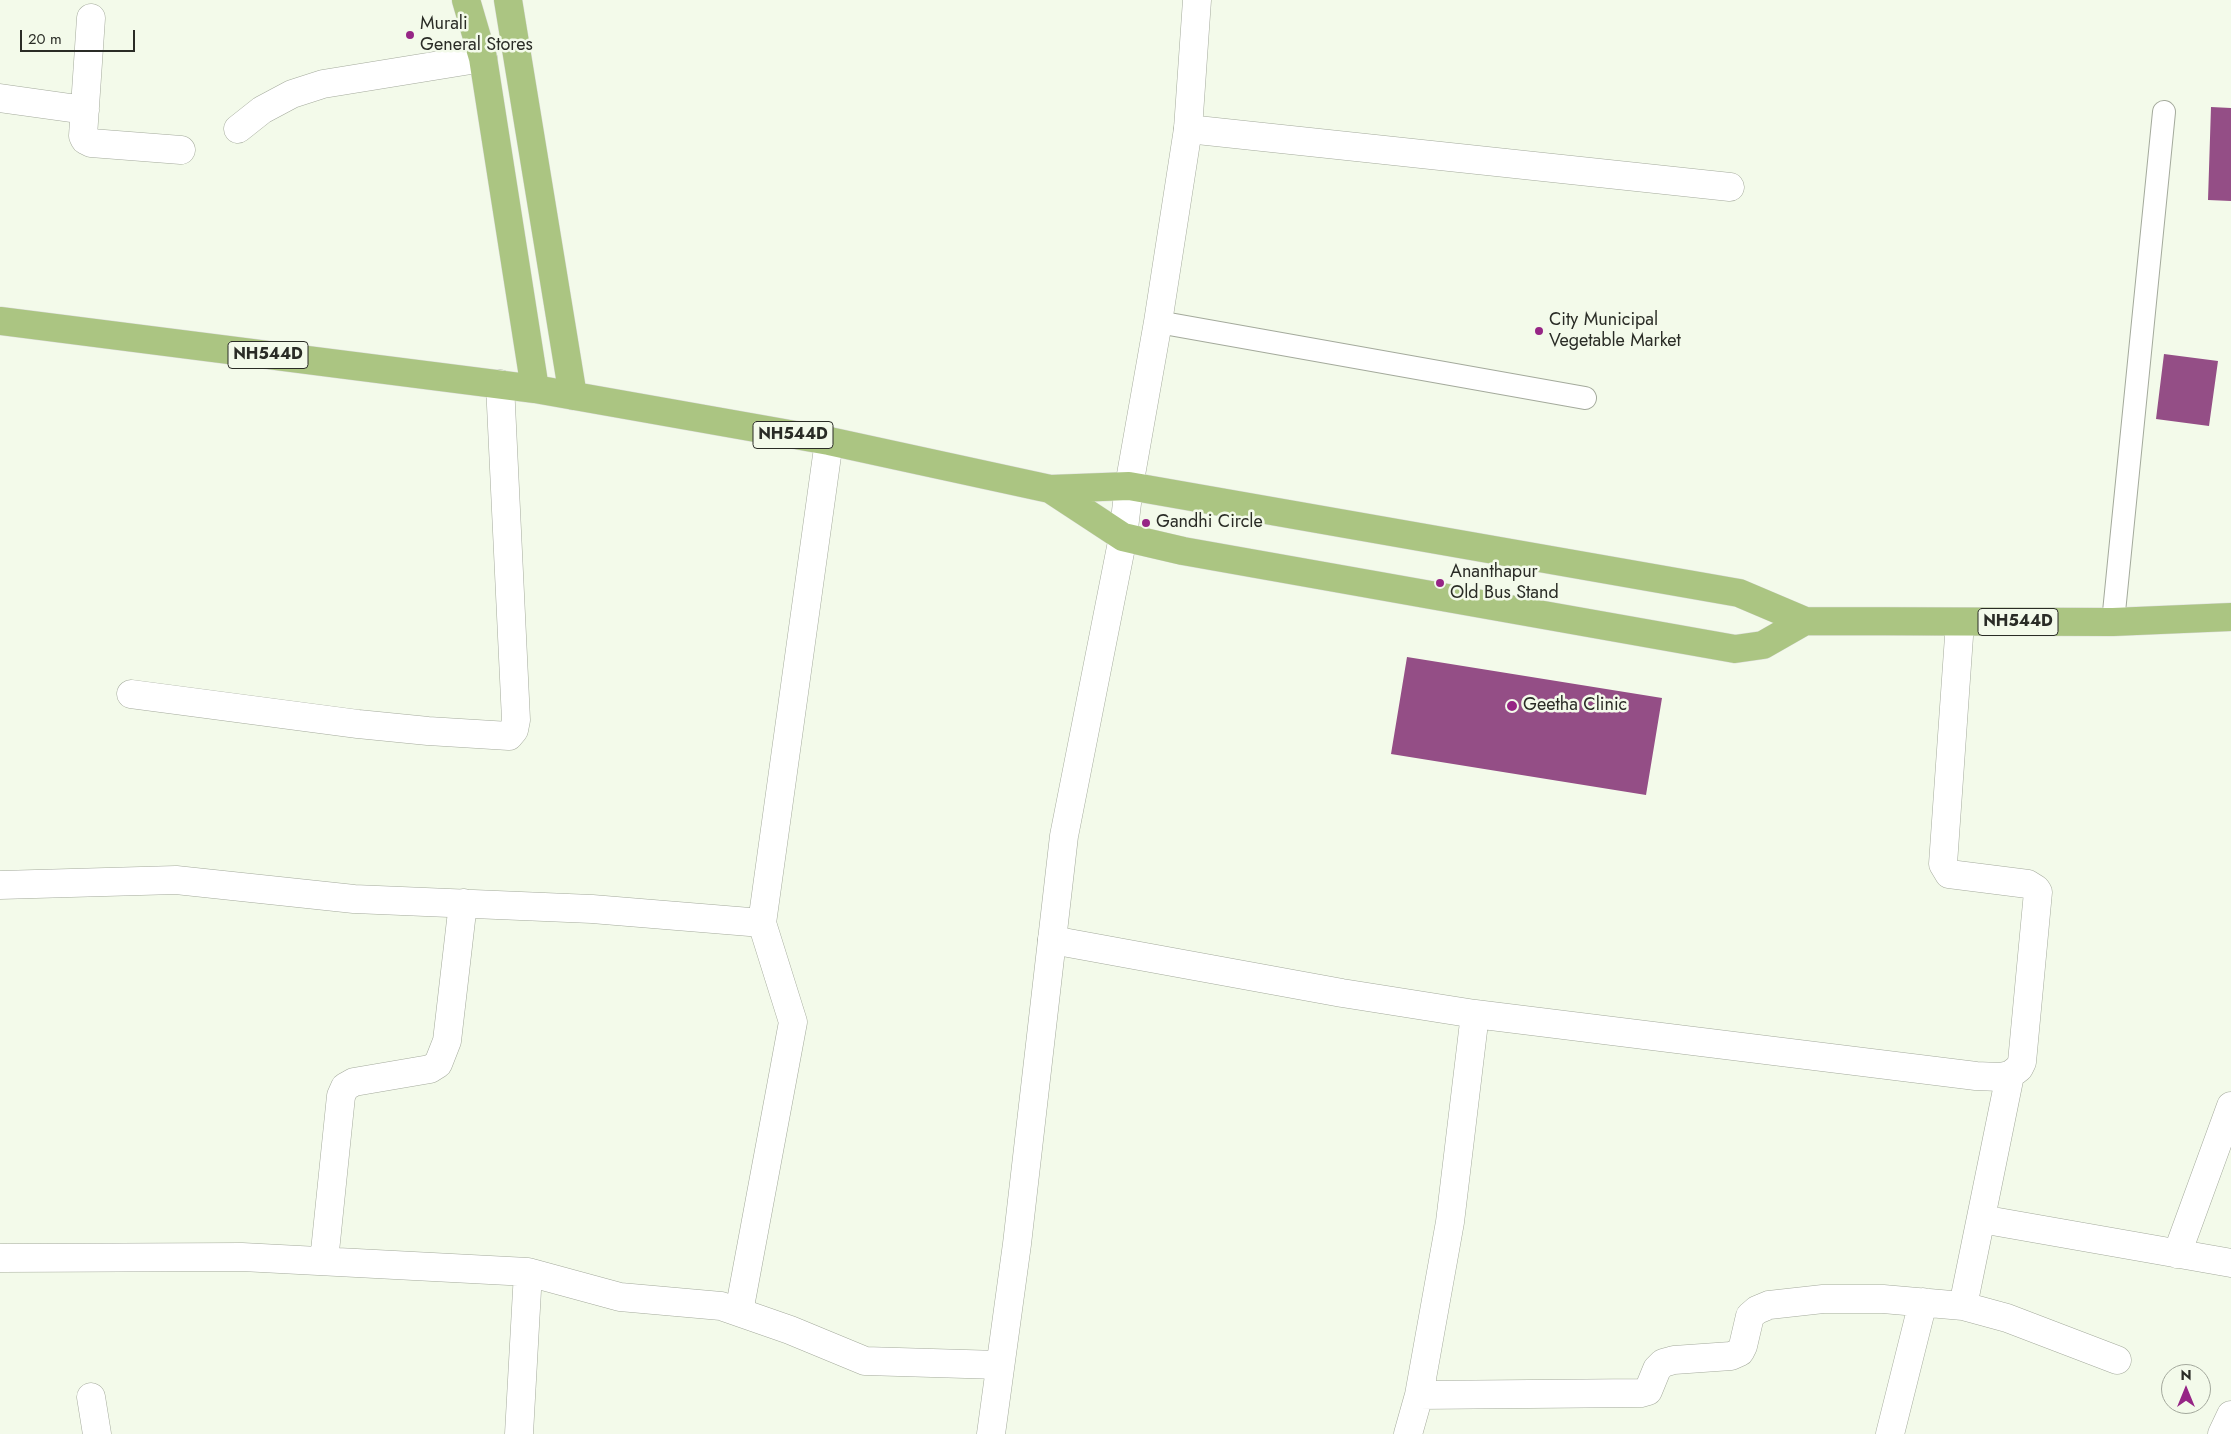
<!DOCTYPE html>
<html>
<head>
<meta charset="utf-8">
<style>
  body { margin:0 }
  #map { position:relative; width:2231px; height:1434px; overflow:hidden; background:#f3faea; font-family:Jost,sans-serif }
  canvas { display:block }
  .north { position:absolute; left:2161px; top:1364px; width:50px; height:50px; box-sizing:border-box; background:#f3faea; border:1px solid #a3a89c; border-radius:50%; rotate:0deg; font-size:14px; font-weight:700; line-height:20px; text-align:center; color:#2a2c26 }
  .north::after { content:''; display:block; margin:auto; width:18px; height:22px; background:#962585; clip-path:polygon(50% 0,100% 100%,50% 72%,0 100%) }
  .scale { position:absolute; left:20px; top:30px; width:115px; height:22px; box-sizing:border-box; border:2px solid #2a2c26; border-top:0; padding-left:6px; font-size:15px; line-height:18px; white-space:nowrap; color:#2a2c26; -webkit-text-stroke:4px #f3faea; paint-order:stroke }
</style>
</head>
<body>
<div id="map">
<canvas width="2231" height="1434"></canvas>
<div class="north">N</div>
<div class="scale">20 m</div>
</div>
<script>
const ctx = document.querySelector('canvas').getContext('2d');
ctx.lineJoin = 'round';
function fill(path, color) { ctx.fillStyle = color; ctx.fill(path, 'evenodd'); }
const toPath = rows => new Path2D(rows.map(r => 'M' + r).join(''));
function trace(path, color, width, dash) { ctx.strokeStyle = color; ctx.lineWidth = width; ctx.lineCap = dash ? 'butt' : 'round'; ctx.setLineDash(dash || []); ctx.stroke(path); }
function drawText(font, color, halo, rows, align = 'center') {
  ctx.font = font + ' Jost,sans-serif'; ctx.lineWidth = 5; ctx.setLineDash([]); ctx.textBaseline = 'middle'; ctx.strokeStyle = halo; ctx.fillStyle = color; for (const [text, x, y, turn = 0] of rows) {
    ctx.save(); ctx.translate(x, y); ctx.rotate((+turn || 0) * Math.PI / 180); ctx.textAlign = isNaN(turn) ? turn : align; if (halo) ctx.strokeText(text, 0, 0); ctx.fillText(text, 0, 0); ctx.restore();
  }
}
const building = toPath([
  [2211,107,2231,108,2231,201,2208,200],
  [2164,354,2218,361,2209,426,2156,419],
  [1407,657,1662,698,1646,795,1391,754]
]);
const lane = toPath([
  [1158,322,1585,398],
  [2113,622,2164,112]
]);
const street = toPath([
  [91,18,83,136,85,140,91,143,181,150],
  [0,98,85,110],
  [238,129,262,110,292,94,323,84,483,58],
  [1188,129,1730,187],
  [131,694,358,724,428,731,509,736,514,730,516,720,500,384],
  [0,885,176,880,354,899,592,909,762,923,829,441],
  [1052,940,1342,993,1475,1014],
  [1981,1219,2231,1263],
  [2177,1254,2231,1106],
  [0,1258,242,1257,528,1272,519,1434],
  [324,1261,341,1096,345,1087,354,1082,430,1069,438,1064,447,1041,463,903],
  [528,1272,620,1297,721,1306,790,1330,865,1361,999,1365],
  [1963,1306,2010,1075],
  [739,1312,793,1022,762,923],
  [1419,1395,1641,1393,1648,1391,1657,1369,1663,1363,1674,1360,1731,1356,1740,1352,1743,1346,1750,1316,1757,1310,1769,1305,1823,1299,1883,1299,1963,1306,2007,1318,2117,1360],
  [91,1397,97,1434],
  [1408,1434,1419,1395,1450,1222,1475,1014,1976,1076,2000,1077,2010,1075,2019,1068,2022,1062,2038,892,2036,889,2028,884,1949,874,1943,864,1960,622],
  [1890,1434,1923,1302],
  [2222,1434,2231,1415]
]);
const secondary = toPath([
  [991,1434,1017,1244,1064,836,1123,537,1129,486,1158,322,1188,129,1197,0]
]);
const highway = toPath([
  [466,0,483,58,535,389],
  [508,0,573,396],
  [0,321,535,389,829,441,1050,489,1129,486,1739,593,1805,621,2113,622,2231,617],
  [1050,489,1123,537,1183,551,1735,649,1763,645,1805,621]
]);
const markers = [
  [410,35,5,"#962585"],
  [1539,331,5,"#962585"],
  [1146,523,5,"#962585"],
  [1440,583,5,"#962585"],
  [1512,706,6,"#962585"]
];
const shields = [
  [268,355,80],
  [793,435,80],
  [2018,622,80]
];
const shieldNames = [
  ["NH544D",268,355],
  ["NH544D",793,435],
  ["NH544D",2018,622]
];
const poiNames = [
  ["Murali",420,25],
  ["General Stores",420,46],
  ["City Municipal",1549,321],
  ["Vegetable Market",1549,342],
  ["Gandhi Circle",1156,523],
  ["Ananthapur",1450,573],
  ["Old Bus Stand",1450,594],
  ["Geetha Clinic",1523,706]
];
fill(building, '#944e86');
trace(lane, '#a4aa9c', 24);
trace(street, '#a4aa9c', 29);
trace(secondary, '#a4aa9c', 29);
trace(highway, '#dddddc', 29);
trace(lane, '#fff', 22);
trace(street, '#fff', 28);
trace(secondary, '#fff', 28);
trace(highway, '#abc582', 28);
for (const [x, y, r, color] of markers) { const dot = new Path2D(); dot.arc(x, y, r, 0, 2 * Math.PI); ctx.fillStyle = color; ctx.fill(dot); trace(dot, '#f3faea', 2); }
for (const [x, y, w] of shields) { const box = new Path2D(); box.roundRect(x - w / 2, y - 13.5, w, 27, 4); ctx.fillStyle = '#f3faea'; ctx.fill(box); trace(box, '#2a2c26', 1); }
drawText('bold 16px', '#2a2c26', null, shieldNames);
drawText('18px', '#2a2c26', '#f3faea', poiNames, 'left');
</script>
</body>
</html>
